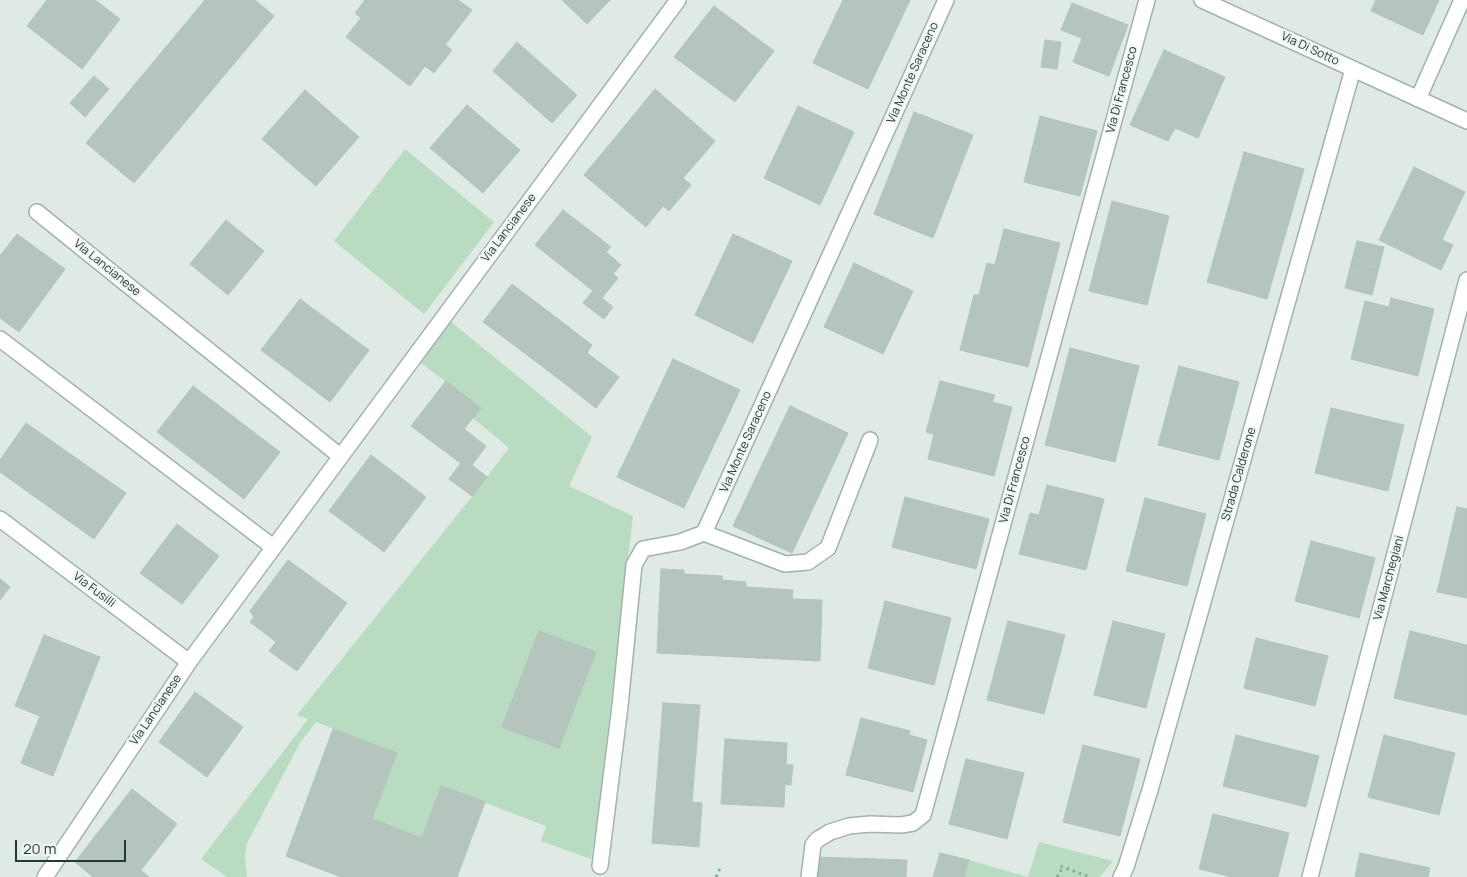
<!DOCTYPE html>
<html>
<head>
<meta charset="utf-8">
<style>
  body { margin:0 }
  #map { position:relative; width:1467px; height:877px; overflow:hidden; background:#dfeae5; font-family:Manrope,sans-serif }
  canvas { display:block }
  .scale { position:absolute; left:15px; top:840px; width:111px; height:22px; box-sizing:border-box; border:2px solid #213a33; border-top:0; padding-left:6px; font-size:15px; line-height:18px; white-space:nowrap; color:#213a33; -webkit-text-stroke:4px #f0f7f3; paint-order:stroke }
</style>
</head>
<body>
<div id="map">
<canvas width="1467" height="877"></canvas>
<div class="scale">20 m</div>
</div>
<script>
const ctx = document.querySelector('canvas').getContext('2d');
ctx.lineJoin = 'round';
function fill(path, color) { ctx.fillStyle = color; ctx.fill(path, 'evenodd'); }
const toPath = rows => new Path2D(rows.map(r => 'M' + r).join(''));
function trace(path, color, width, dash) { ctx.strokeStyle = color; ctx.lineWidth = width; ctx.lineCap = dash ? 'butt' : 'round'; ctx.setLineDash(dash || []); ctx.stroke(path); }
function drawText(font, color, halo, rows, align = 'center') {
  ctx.font = font + ' Manrope,sans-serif'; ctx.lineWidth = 4.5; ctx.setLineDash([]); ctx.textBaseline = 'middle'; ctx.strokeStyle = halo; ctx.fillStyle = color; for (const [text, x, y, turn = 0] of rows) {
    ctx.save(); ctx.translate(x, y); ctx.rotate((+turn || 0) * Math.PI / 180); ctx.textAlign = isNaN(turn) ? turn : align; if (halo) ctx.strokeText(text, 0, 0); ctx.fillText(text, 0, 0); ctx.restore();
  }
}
const green = toPath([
  [405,149,494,222,424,314,334,241],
  [450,321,592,437,569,486,633,516,598,815,591,859,541,841,546,826,441,786,422,838,372,819,397,753,316,722,300,743,247,843,245,857,247,877,227,877,201,859,308,719,297,715,466,504,509,448,473,418,480,407,418,361],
  [1039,842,1113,861,1100,877,964,877,969,860,1028,877]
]);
const building = toPath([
  [47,0,95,0,120,19,82,69,27,26,47,0],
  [205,0,255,0,274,16,134,183,86,143,205,0],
  [365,0,458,0,472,10,445,45,452,50,434,73,425,66,410,86,346,37,361,18,355,13,365,0],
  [562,0,610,0,587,24,562,0],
  [843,0,910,0,868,89,813,63,843,0],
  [1376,0,1439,0,1423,35,1371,11,1376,0],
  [1072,3,1128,25,1109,76,1073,62,1082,38,1061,30,1072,3],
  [714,6,774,51,735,102,674,57,714,6],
  [1045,40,1061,42,1057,69,1041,67,1045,40],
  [517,42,577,95,552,123,493,71,517,42],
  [1164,50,1225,77,1198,138,1175,128,1168,141,1130,125,1164,50],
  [94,76,109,89,85,117,70,103,94,76],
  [655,89,715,141,683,178,623,128,655,89],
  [305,90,359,137,316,186,262,139,305,90],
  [467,105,520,150,483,193,430,148,467,105],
  [798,106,854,132,820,205,764,178,798,106],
  [914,112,973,135,933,238,874,214,914,112],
  [1040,116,1097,131,1080,196,1024,182,1040,116],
  [623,128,691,185,669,211,663,206,646,227,584,175,623,128],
  [1244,152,1304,169,1267,299,1207,282,1244,152],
  [1414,167,1465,192,1442,240,1453,245,1441,270,1379,240,1414,167],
  [1112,201,1169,216,1147,305,1089,291,1112,201],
  [563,210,611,247,606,252,621,265,613,274,618,278,602,298,535,245,563,210],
  [226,220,264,251,228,295,190,264,226,220],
  [1004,229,1060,243,1028,367,960,350,974,295,979,295,987,263,995,265,1004,229],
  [17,234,65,269,19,332,0,318,0,256,17,234],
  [733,234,792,261,753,343,695,315,733,234],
  [1357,241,1384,247,1378,271,1351,264,1357,241],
  [854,263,913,291,883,354,824,327,854,263],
  [1351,264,1378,271,1372,295,1345,288,1351,264],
  [512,284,566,325,538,363,483,322,512,284],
  [593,291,613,307,604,319,583,303,593,291],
  [1391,298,1434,309,1418,376,1351,359,1365,301,1389,307,1391,298],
  [300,299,369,350,330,402,261,350,300,299],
  [566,325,592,345,587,353,619,377,596,408,538,363,566,325],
  [1070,348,1139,366,1115,462,1045,445,1070,348],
  [673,359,740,390,684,508,617,477,673,359],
  [1179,366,1239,382,1219,460,1158,445,1179,366],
  [446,381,481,408,464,429,473,436,455,459,411,426,446,381],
  [940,381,995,395,992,402,1012,407,994,476,928,459,934,434,926,432,940,381],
  [193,386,280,452,244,499,157,432,193,386],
  [790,406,848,433,792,553,733,526,790,406],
  [1331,408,1404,425,1388,491,1315,473,1331,408],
  [26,423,126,493,94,539,0,472,0,460,26,423],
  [473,436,486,446,472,465,487,477,472,496,449,479,461,463,455,459,473,436],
  [371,455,426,497,384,552,329,511,371,455],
  [1047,485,1104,499,1086,570,1019,554,1030,513,1039,515,1047,485],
  [905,497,989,519,976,569,892,547,905,497],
  [1145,498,1206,514,1187,586,1126,571,1145,498],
  [1457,507,1467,509,1467,598,1437,592,1457,507],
  [177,524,219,556,182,604,140,573,177,524],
  [1311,541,1375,558,1359,618,1295,601,1311,541],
  [288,560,347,603,297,671,269,651,276,642,250,622,254,617,250,611,288,560],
  [661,569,684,570,684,574,722,576,722,580,746,582,746,587,793,590,792,599,822,600,820,661,657,653,661,569],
  [0,579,10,587,0,600,0,579],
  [885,601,951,618,934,685,868,668,885,601],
  [1008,621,1065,635,1044,714,987,700,1008,621],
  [1113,621,1165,634,1146,708,1094,695,1113,621],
  [539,631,596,652,559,748,502,727,539,631],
  [1410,631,1467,645,1467,715,1394,698,1410,631],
  [44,635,100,657,53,776,21,763,40,716,15,706,44,635],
  [1256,638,1328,656,1315,706,1244,688,1256,638],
  [195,692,243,727,207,777,159,742,195,692],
  [663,703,700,705,692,802,702,803,699,847,652,843,663,703],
  [861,718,910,731,909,735,927,740,913,792,846,775,861,718],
  [333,729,397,753,372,819,422,838,441,786,485,802,457,877,341,877,286,856,333,729],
  [1236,735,1319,756,1306,807,1223,786,1236,735],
  [1384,735,1455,753,1439,815,1368,797,1384,735],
  [725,739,787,743,786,765,793,765,791,785,785,784,784,807,721,804,725,739],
  [1083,745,1140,759,1120,836,1063,822,1083,745],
  [966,759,1024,773,1007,839,949,824,966,759],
  [132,789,177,824,141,870,96,835,132,789],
  [1213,814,1289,833,1278,877,1232,877,1199,869,1213,814],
  [96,835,141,870,149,877,93,877,75,862,96,835],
  [940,853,969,860,964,877,933,877,940,853],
  [1360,853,1430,868,1428,877,1355,877,1360,853],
  [815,857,907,860,906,877,814,877,815,857]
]);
const path = toPath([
  [716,877,721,866],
  [1057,877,1061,872,1060,866,1090,877]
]);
const service = toPath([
  [704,533,785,564,808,562,828,548,870,440]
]);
const minor = toPath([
  [1418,99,1462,0],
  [37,212,340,456],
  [0,339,273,547],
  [0,519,189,662],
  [600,866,620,706,634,565,643,549,680,542,704,533,946,0],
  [45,877,189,662,678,0],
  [809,877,813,845,817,840,830,832,849,826,870,824,901,825,913,823,923,815,1147,0],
  [1121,877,1126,867,1150,790,1353,69],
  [1310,877,1467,280]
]);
const tertiary = toPath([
  [1202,0,1467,121]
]);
const streetNames = [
  ["Via Di Sotto",1310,49,25],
  ["Via Monte Saraceno",913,73,-66],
  ["Via Di Francesco",1122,90,-75],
  ["Via Lancianese",509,228,-53],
  ["Via Lancianese",107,268,39],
  ["Via Monte Saraceno",746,442,-66],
  ["Strada Calderone",1239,474,-74],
  ["Via Di Francesco",1015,480,-75],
  ["Via Marchegiani",1389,578,-75],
  ["Via Fusilli",94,590,37],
  ["Via Lancianese",156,710,-56]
];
fill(green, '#b9dbc2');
fill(building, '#b5c5be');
trace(building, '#b2c3bc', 1);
trace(service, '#a2b2ac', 18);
trace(minor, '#a2b2ac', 18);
trace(tertiary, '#a2b2ac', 18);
trace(path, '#81ad9f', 3, [2.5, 4]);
trace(service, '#fff', 15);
trace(minor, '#fff', 15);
trace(tertiary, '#fff', 15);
drawText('12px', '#213a33', '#f0f7f3', streetNames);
</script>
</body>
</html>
